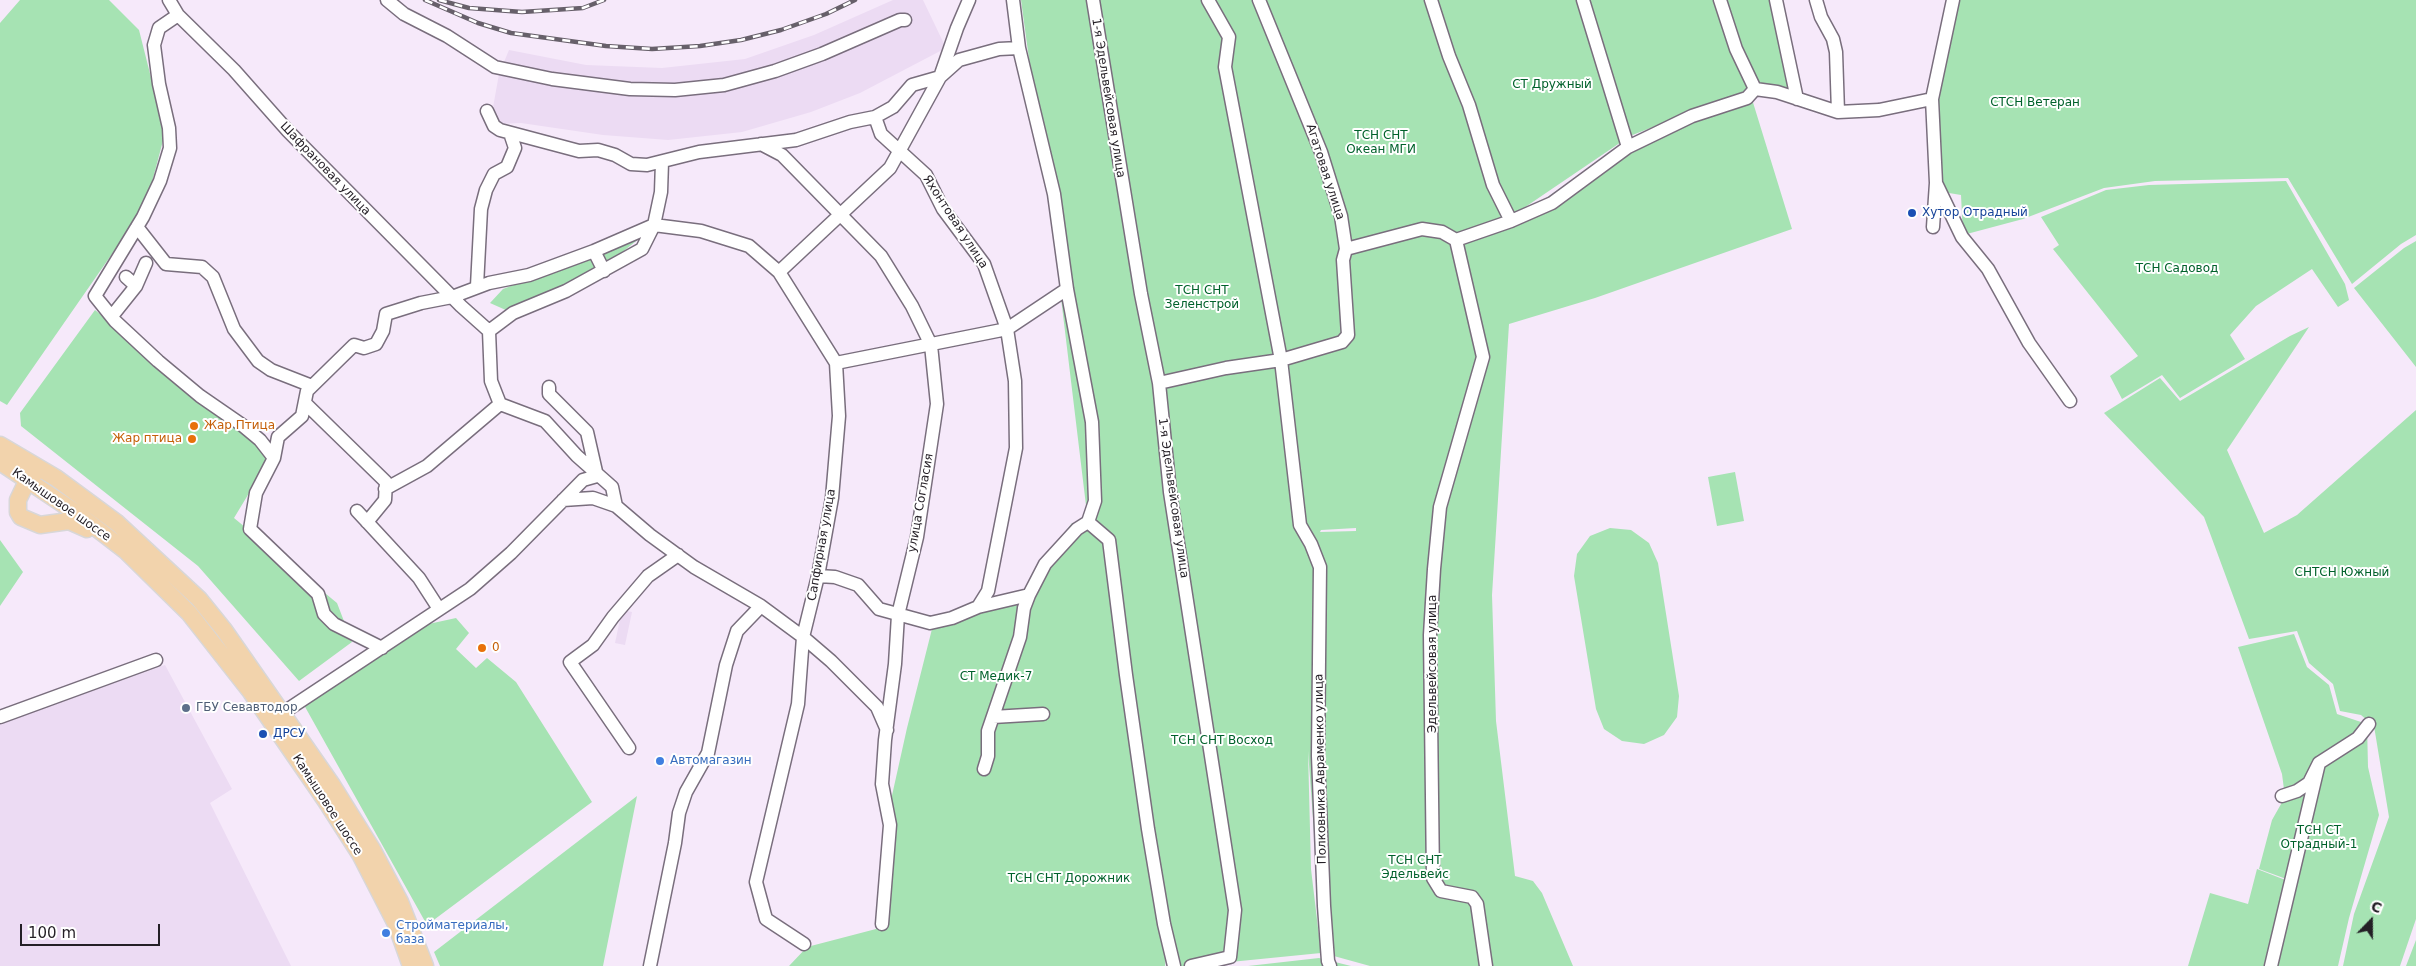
<!DOCTYPE html>
<html>
<head>
<meta charset="utf-8">
<style>
  body { margin:0 }
  #map { position:relative; width:2416px; height:966px; overflow:hidden; background:#f6e9fa; font-family:"DejaVu Sans",sans-serif }
  canvas { display:block }
  .north { position:absolute; left:2346px; top:896px; width:50px; height:50px; -webkit-text-stroke:4px #fff; paint-order:stroke; rotate:22deg; font-size:14px; font-weight:700; line-height:20px; text-align:center; color:#241f26 }
  .north::after { content:''; display:block; margin:auto; width:18px; height:22px; background:#241f26; clip-path:polygon(50% 0,100% 100%,50% 72%,0 100%) }
  .scale { position:absolute; left:20px; top:924px; width:140px; height:22px; box-sizing:border-box; border:2px solid #241f26; border-top:0; padding-left:6px; font-size:15px; line-height:18px; white-space:nowrap; color:#241f26; -webkit-text-stroke:4px #fff; paint-order:stroke }
</style>
</head>
<body>
<div id="map">
<canvas width="2416" height="966"></canvas>
<div class="north">С</div>
<div class="scale">100 m</div>
</div>
<script>
const ctx = document.querySelector('canvas').getContext('2d');
ctx.lineJoin = 'round';
function fill(path, color) { ctx.fillStyle = color; ctx.fill(path, 'evenodd'); }
const toPath = rows => new Path2D(rows.map(r => 'M' + r).join(''));
function trace(path, color, width, dash) { ctx.strokeStyle = color; ctx.lineWidth = width; ctx.lineCap = dash ? 'butt' : 'round'; ctx.setLineDash(dash || []); ctx.stroke(path); }
function drawText(font, color, halo, rows, align = 'center') {
  ctx.font = font + ' "DejaVu Sans",sans-serif'; ctx.lineWidth = 4; ctx.setLineDash([]); ctx.textBaseline = 'middle'; ctx.strokeStyle = halo; ctx.fillStyle = color; for (const [text, x, y, turn = 0] of rows) {
    ctx.save(); ctx.translate(x, y); ctx.rotate((+turn || 0) * Math.PI / 180); ctx.textAlign = isNaN(turn) ? turn : align; if (halo) ctx.strokeText(text, 0, 0); ctx.fillText(text, 0, 0); ctx.restore();
  }
}
const built = toPath([
  [893,0,923,0,946,48,860,93,811,112,742,132,668,140,603,135,521,123,496,124,492,113,499,74,509,50,586,65,662,68,745,59,814,35],
  [622,610,632,612,625,645,615,643],
  [165,665,232,789,210,803,291,966,0,966,0,724]
]);
const green = toPath([
  [20,0,109,0,139,30,165,133,146,205,7,405,0,401,0,23],
  [1021,0,1428,0,1504,223,1546,198,1632,139,1751,96,1792,229,1595,298,1509,324,1492,595,1496,721,1515,876,1533,881,1542,893,1573,966,1370,966,1323,953,1308,751,1311,869,1321,953,1190,966,1170,966,1166,955,1165,966,789,966,807,947,876,929,891,800,907,728,933,625,1024,591,1045,558,1072,523,1088,522,1057,265],
  [1410,231,1340,255,1338,252,1339,252],
  [1356,528,1356,531,1320,532,1321,530],
  [1435,0,1774,0,1793,94,1750,89,1630,136,1512,216,1496,181],
  [1949,0,2416,0,2416,235,2401,244,2352,284,2288,178,2155,181,2104,188,2023,219,1963,235,1961,195,1949,193,1935,181,1931,133],
  [2286,181,2345,284,2349,300,2338,307,2312,269,2256,306,2230,335,2245,359,2180,398,2162,375,2122,399,2110,376,2138,356,2053,249,2059,245,2041,217,2106,190,2149,185],
  [645,234,606,265,600,253],
  [2416,241,2416,367,2354,288,2404,248],
  [590,256,598,269,508,311,490,303,503,289],
  [95,310,272,455,234,518,337,603,352,642,299,681,198,566,21,426,20,413],
  [2309,327,2227,450,2264,533,2297,515,2416,410,2416,919,2400,966,2343,966,2354,914,2389,817,2374,726,2361,715,2340,711,2333,684,2309,663,2297,631,2249,639,2204,517,2104,413,2160,378,2180,401,2290,336],
  [1735,472,1744,521,1717,526,1708,477],
  [1610,528,1631,530,1649,543,1658,563,1679,696,1677,717,1664,735,1644,744,1622,741,1604,729,1596,709,1574,576,1577,554,1590,536],
  [0,540,23,572,0,606],
  [456,618,469,633,456,649,476,668,487,658,516,682,592,802,427,925,304,705,424,625],
  [2294,634,2307,667,2329,685,2337,714,2367,724,2368,767,2379,815,2349,918,2338,966,2269,966,2289,880,2259,869,2272,820,2285,797,2282,774,2238,647],
  [637,796,603,966,440,966,434,952],
  [2257,869,2288,881,2267,966,2188,966,2210,893,2248,904],
  [2416,940,2416,966,2406,966],
  [1319,958,1351,966,1248,966]
]);
const minor = toPath([
  [169,0,178,15,234,70,288,131,461,306,489,331],
  [387,0,404,14,447,36,495,67,552,79,630,89,675,90,724,85,775,71,822,54,900,20,905,20],
  [1013,0,1019,48,1054,194,1067,289,1092,422,1095,501,1088,522],
  [1093,0,1141,294,1159,383,1170,492,1235,910,1230,957,1191,966],
  [1208,0,1229,37,1225,67,1281,360,1300,525,1311,544,1320,567,1318,756,1324,906,1328,961,1330,966],
  [1431,0,1449,56,1469,105,1493,185,1511,221],
  [1583,0,1628,147],
  [1720,0,1736,49,1755,89],
  [1776,0,1797,99],
  [1816,0,1821,17,1833,39,1836,52,1838,112],
  [178,15,159,28,154,45,159,84,169,128,170,148,160,181,143,217,95,296,115,321,158,361,200,396,242,425,260,440,274,458],
  [487,111,494,126,500,130,579,151,598,150,615,155,631,164,647,165,699,152,796,140,850,122,875,117,893,107,912,85,940,77,959,60,999,49,1019,48],
  [875,117,881,134,926,175,943,209,984,264,1007,329,1015,381,1016,448,988,591,978,607],
  [761,144,782,155,881,256,912,306,931,345,937,404,917,537,898,615,895,664,885,740,882,784,890,825,882,924],
  [662,162,661,192,654,225,642,249,566,291,513,313,489,331,491,381,500,404,545,421,577,456,612,487,616,506,650,535,694,567,761,606,803,637,831,661,877,707,887,730],
  [1936,183,1962,237,1988,269,2029,343,2070,401],
  [137,227,166,264,202,267,213,277,234,329,258,361,271,370,312,386],
  [1933,227,1936,183,1932,99,1953,0],
  [1346,249,1422,229,1442,232,1456,240],
  [594,251,654,225,701,231,749,246,779,272,836,363,839,416,832,498,818,576,803,637,798,704,756,882,766,919,804,944],
  [779,272,890,168,940,77,957,28,969,0],
  [126,277,136,286],
  [477,286,481,209,486,190,494,174,507,167,515,148,510,133],
  [112,316,136,286,146,263],
  [836,363,1007,329,1067,289],
  [1159,383,1226,368,1281,360,1342,342,1348,335,1343,260,1346,249,1341,216,1321,152,1259,0],
  [549,387,549,394,587,432,597,476],
  [305,403,386,482,385,500,367,522],
  [385,489,427,466,500,404],
  [563,500,593,498,616,506],
  [357,511,419,578,439,609],
  [1088,522,1109,540,1126,675,1148,829,1164,924,1174,966],
  [818,576,835,577,858,585,879,609,930,623,952,618,978,607,1029,595],
  [382,648,334,624,324,614,318,594,250,529,256,493,274,458,278,437,302,416,307,391,354,345,364,348,376,344,383,331,386,314,421,303,452,297,489,283,529,275,594,251,604,271],
  [281,714,470,589,511,553,583,480,597,476],
  [0,717,156,660],
  [993,717,1043,714],
  [629,748,570,662,593,645,613,617,648,576,678,555],
  [984,769,988,756,988,731,1020,637,1024,608,1029,595,1045,564,1077,529,1088,522],
  [2282,796,2297,791,2309,783,2319,763,2358,738,2369,724],
  [650,966,675,843,679,813,686,792,708,753,726,665,737,631,761,606],
  [1486,966,1477,904,1472,897,1441,891,1433,878,1430,635,1434,569,1440,507,1483,357,1456,240,1511,221,1552,203,1628,147,1692,116,1747,98,1755,89,1777,92,1838,112,1879,110,1932,99],
  [2271,966,2319,763]
]);
const major = toPath([
  [0,445,56,478,117,523,199,599,224,630,332,785,372,849,400,902,425,966],
  [0,462,78,514,126,551,189,613,251,692,326,801,360,854,396,924,411,966],
  [35,473,28,479,18,500,18,512,21,517,40,525,69,521,87,529]
]);
const rail = toPath([
  [425,0,478,23,511,33,606,46,652,49,700,46,741,40,781,30,826,14,855,0],
  [439,0,469,8,522,12,583,8,604,0]
]);
const markers = [
  [1912,213,5,"#1a4fb4"],
  [194,426,5,"#e8710a"],
  [192,439,5,"#e8710a"],
  [482,648,5,"#e8710a"],
  [186,708,5,"#5c6f8a"],
  [263,734,5,"#1a4fb4"],
  [660,761,5,"#3f7fe0"],
  [386,933,5,"#3f7fe0"]
];
const parkNames = [
  ["СТ Дружный",1552,85],
  ["СТСН Ветеран",2035,103],
  ["ТСН СНТ",1381,136],
  ["Океан МГИ",1381,150],
  ["ТСН Садовод",2177,269],
  ["ТСН СНТ",1202,291],
  ["Зеленстрой",1202,305],
  ["СНТСН Южный",2342,573],
  ["СТ Медик-7",996,677],
  ["ТСН СНТ Восход",1222,741],
  ["ТСН СТ",2319,831],
  ["Отрадный-1",2319,845],
  ["ТСН СНТ",1415,861],
  ["Эдельвейс",1415,875],
  ["ТСН СНТ Дорожник",1069,879]
];
const streetNames = [
  ["1-я Эдельвейсовая улица",1108,98,81],
  ["Шафрановая улица",325,169,46],
  ["Агатовая улица",1325,172,72],
  ["Яхонтовая улица",955,222,57],
  ["1-я Эдельвейсовая улица",1173,498,82],
  ["улица Согласия",921,503,-80],
  ["Камышовое шоссе",61,505,35],
  ["Сапфирная улица",822,545,-80],
  ["Эдельвейсовая улица",1433,664,-90],
  ["Полковника Авраменко улица",1321,769,-91],
  ["Камышовое шоссе",327,805,57]
];
const transitNames = [
  ["Хутор Отрадный",1922,213],
  ["ДРСУ",273,734]
];
const foodNames = [
  ["Жар Птица",204,426],
  ["Жар птица",182,439,"right"],
  ["0",492,648]
];
const serviceNames = [
  ["ГБУ Севавтодор",196,708]
];
const shopNames = [
  ["Автомагазин",670,761],
  ["Стройматериалы,",396,926],
  ["база",396,940]
];
fill(built, '#ecdbf3');
fill(green, '#a6e3b3');
trace(minor, '#796e7d', 15);
trace(major, '#d8d7d8', 19);
trace(minor, '#fff', 12);
trace(major, '#f2d3ac', 16);
trace(rail, '#67606a', 4.5);
trace(rail, '#fff', 2.5, [8]);
for (const [x, y, r, color] of markers) { const dot = new Path2D(); dot.arc(x, y, r, 0, 2 * Math.PI); ctx.fillStyle = color; ctx.fill(dot); trace(dot, '#fff', 2); }
drawText('12px', '#00612b', '#fff', parkNames);
drawText('12px', '#241f26', '#fff', streetNames);
drawText('12px', '#164399', '#fff', transitNames, 'left');
drawText('12px', '#c56008', '#fff', foodNames, 'left');
drawText('12px', '#4e5e75', '#fff', serviceNames, 'left');
drawText('12px', '#366cbe', '#fff', shopNames, 'left');
</script>
</body>
</html>
